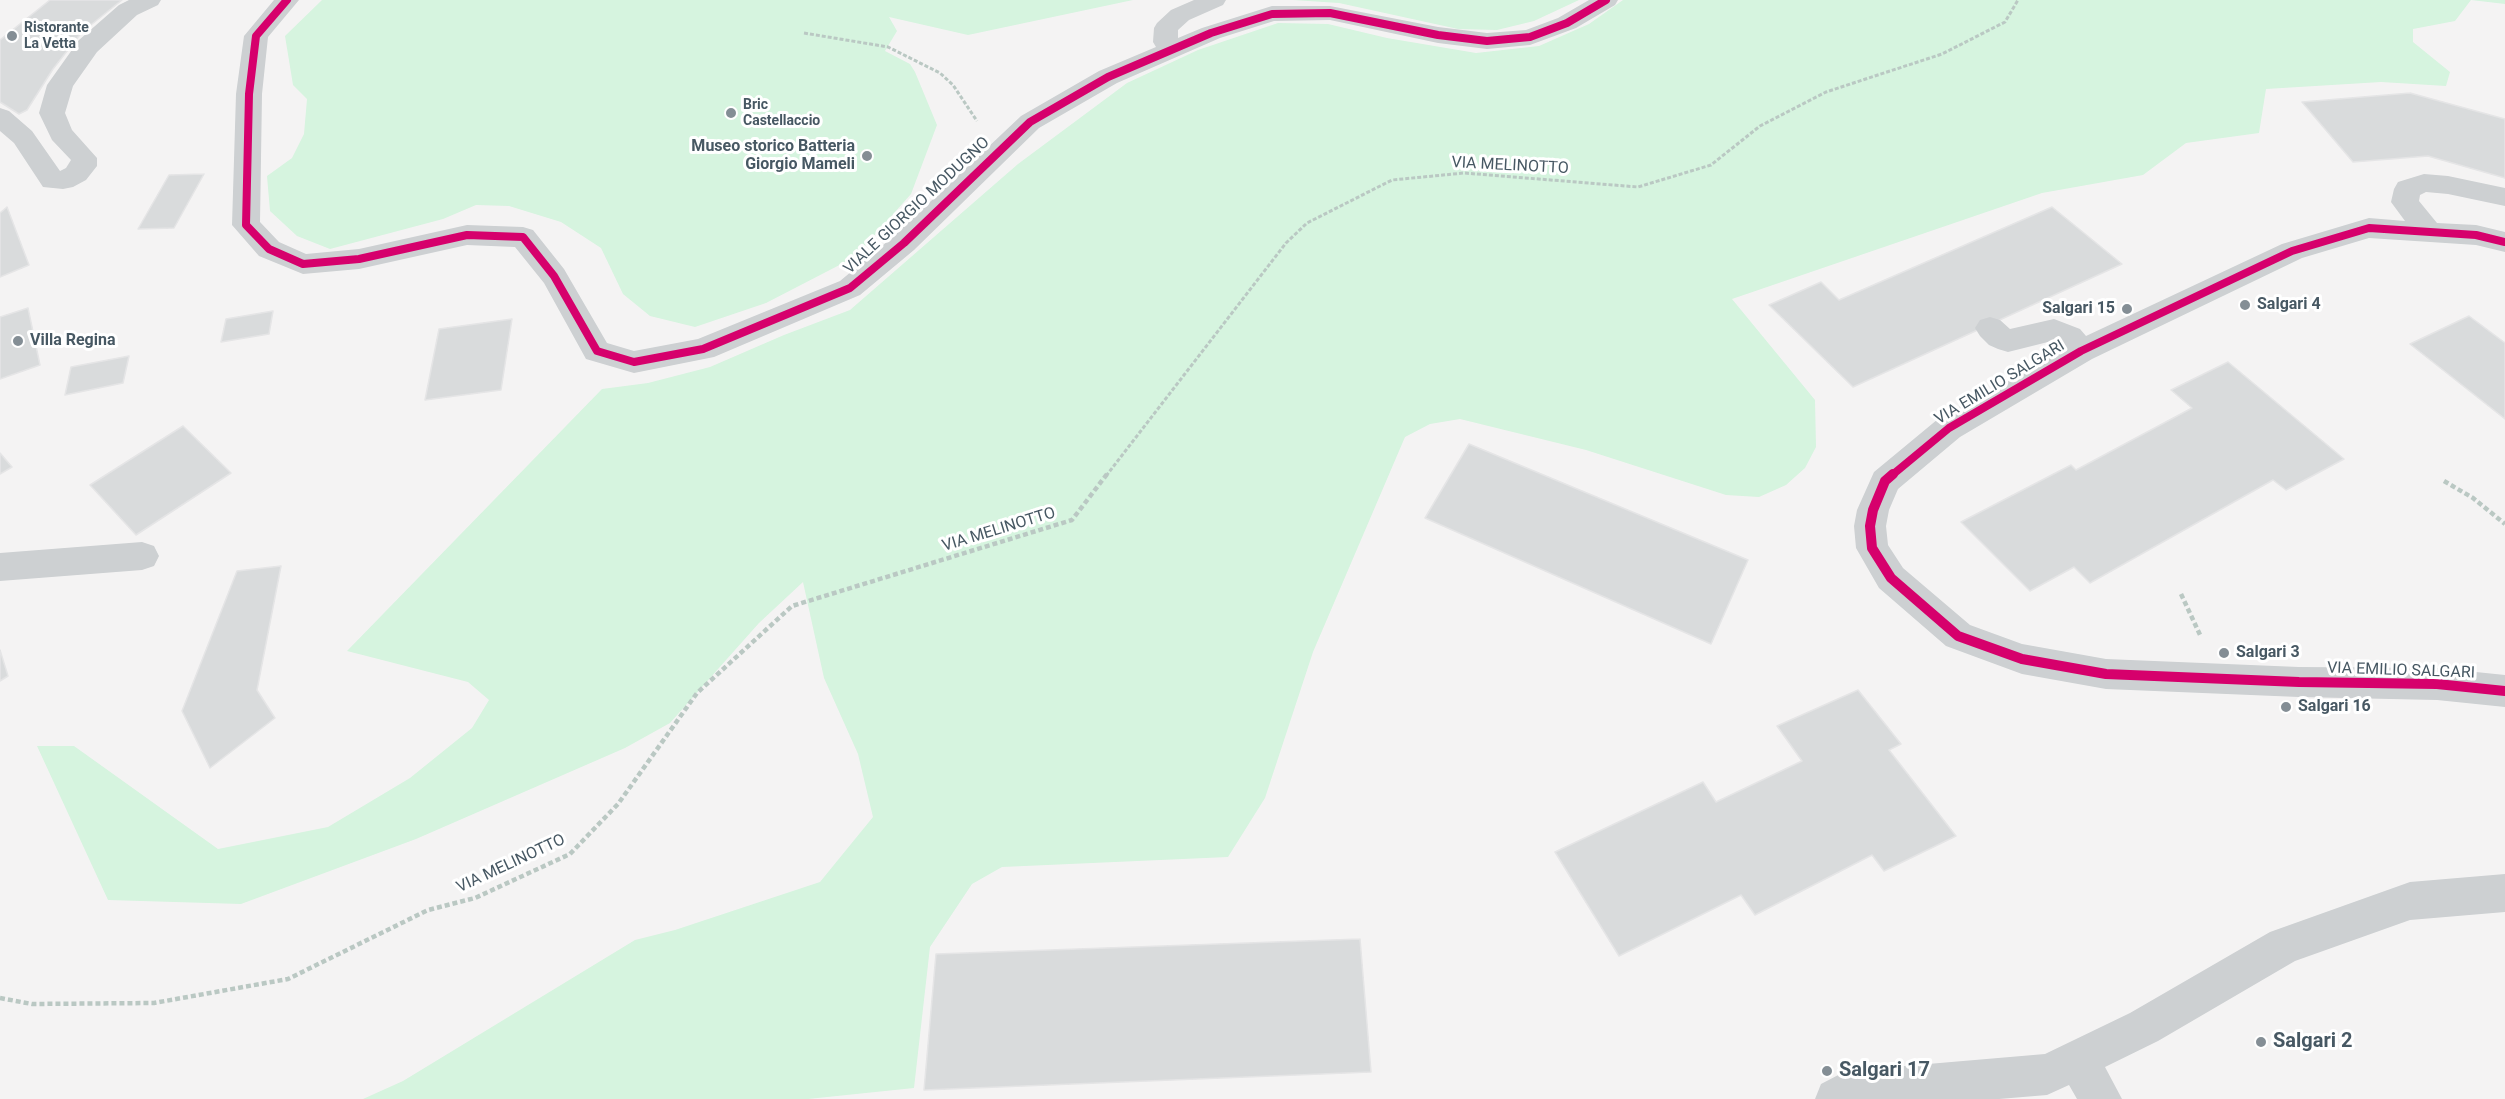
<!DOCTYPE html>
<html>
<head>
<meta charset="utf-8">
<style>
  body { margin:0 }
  canvas { display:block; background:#f4f3f3 }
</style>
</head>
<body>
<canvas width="2505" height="1099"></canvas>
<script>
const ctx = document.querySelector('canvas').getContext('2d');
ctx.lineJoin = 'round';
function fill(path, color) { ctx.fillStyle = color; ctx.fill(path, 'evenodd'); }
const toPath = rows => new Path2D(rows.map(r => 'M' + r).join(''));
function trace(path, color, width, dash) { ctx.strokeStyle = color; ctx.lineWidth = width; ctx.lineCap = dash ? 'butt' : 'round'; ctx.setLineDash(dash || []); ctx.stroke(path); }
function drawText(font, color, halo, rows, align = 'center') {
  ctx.font = font + ' Roboto,sans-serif'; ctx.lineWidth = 6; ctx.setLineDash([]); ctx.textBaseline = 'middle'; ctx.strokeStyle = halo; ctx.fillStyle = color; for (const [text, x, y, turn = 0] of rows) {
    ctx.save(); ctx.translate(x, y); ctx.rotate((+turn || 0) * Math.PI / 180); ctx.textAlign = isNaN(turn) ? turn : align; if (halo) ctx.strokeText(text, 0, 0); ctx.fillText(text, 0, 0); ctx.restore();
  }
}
const green = toPath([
  [322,0,1133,0,968,35,889,17,897,31,885,51,910,64,915,72,937,125,911,194,855,257,766,303,695,327,650,316,623,294,601,248,561,222,509,206,476,205,443,219,330,249,297,236,270,211,267,176,292,158,304,134,307,99,293,85,285,36],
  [1293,0,1579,0,1534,21,1497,30,1458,29,1339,3],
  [1623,0,2505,0,2505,4,2471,0,2455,21,2413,29,2413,42,2450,72,2446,86,2381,82,2266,89,2259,133,2186,143,2143,175,2042,193,1732,299,1815,400,1816,447,1805,468,1786,485,1759,497,1726,495,1586,450,1460,419,1430,424,1405,437,1313,652,1265,798,1228,857,1002,867,972,884,930,947,914,1088,808,1099,363,1099,403,1081,635,940,675,930,820,882,873,817,858,754,824,678,803,582,759,623,670,723,625,748,416,839,241,904,108,900,37,746,74,746,218,849,328,827,410,778,472,728,489,700,468,682,347,651,602,389,648,383,710,367,784,335,850,310,1018,164,1127,83,1198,50,1278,23,1328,24,1387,38,1476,53,1539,46,1589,24]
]);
const building = toPath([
  [50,0,122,0,82,32,53,69,27,110,19,114,0,102,0,40,50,0],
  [2410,93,2505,119,2505,178,2428,156,2353,162,2302,102,2410,93],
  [204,174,174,228,138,229,169,175,204,174],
  [7,207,29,265,0,277,0,213,7,207],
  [2052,207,2122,264,1853,387,1769,305,1821,282,1839,300,2052,207],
  [28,308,40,365,0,379,0,317,28,308],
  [273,311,269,334,221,342,226,319,273,311],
  [2469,316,2505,343,2505,419,2410,344,2469,316],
  [512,319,501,390,425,400,439,329,512,319],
  [129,356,123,383,65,395,71,367,129,356],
  [2228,362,2344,459,2286,490,2273,480,2090,583,2074,567,2030,591,1961,522,2071,465,2076,470,2192,408,2171,390,2228,362],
  [183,426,231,473,136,535,90,485,183,426],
  [1469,444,1748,560,1711,644,1425,518,1469,444],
  [0,453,12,467,0,474,0,453],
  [281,566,257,690,275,718,210,768,182,711,237,571,281,566],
  [0,650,8,676,0,681,0,650],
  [1858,690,1901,744,1889,750,1956,836,1884,871,1872,855,1755,915,1741,895,1619,956,1555,852,1703,782,1716,802,1802,761,1777,726,1858,690],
  [1360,939,1371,1072,924,1090,936,954,1360,939]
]);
const pathFar1 = toPath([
  [804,33,888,47,940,73,953,85,977,121],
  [1106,476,1286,243,1307,223,1392,180,1464,173,1638,187,1711,165,1760,126,1826,92,1942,54,2005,22,2018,0]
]);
const path = toPath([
  [2444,481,2473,498,2505,524],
  [2181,594,2201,637],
  [0,998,32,1004,154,1003,288,979,428,910,475,898,570,854,618,804,697,693,792,606,1072,520,1107,474]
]);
const minor = toPath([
  [129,0,161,0,158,5,137,15,97,52,73,86,65,113,72,130,97,158,97,166,86,180,73,187,63,189,43,187,14,143,0,131,0,108,9,111,32,131,60,171,66,168,71,160,52,140,39,113,47,85,79,40,119,5,129,0],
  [274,0,299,0,268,37,262,94,260,222,279,242,306,254,359,249,467,225,523,227,533,230,564,269,607,343,634,351,698,339,840,281,894,236,1021,116,1099,71,1156,47,1153,42,1154,28,1157,23,1171,10,1194,0,1226,0,1223,5,1189,20,1178,30,1178,38,1202,28,1272,6,1330,6,1438,27,1487,33,1526,30,1558,18,1589,0,1618,0,1615,5,1576,28,1530,45,1487,49,1438,43,1330,20,1274,21,1220,38,1117,83,1039,128,914,250,860,295,714,357,634,373,586,359,544,283,515,247,467,245,359,269,303,274,259,256,232,225,236,94,244,36,274,0],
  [2424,174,2448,176,2505,188,2505,206,2448,194,2426,192,2420,195,2419,201,2437,223,2476,225,2505,232,2505,252,2476,245,2369,238,2302,258,2092,359,1960,437,1898,489,1889,510,1886,526,1888,545,1903,568,1970,625,2022,644,2106,659,2299,667,2437,668,2505,675,2505,707,2437,700,2299,697,2106,689,2022,674,1946,646,1879,588,1856,548,1854,526,1857,510,1874,472,1938,419,2062,348,2052,341,2008,352,1998,349,1989,345,1980,336,1975,328,1980,320,1990,317,2000,320,2010,329,2054,319,2080,329,2086,336,2282,244,2369,218,2405,221,2391,202,2394,189,2398,182,2424,174],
  [142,542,154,546,159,556,154,566,142,570,0,581,0,553,142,542],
  [2505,874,2505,912,2410,920,2295,961,2158,1041,2105,1067,2122,1099,2077,1099,2069,1085,2047,1095,1999,1099,1815,1099,1821,1084,1846,1071,2045,1054,2130,1013,2270,932,2410,882,2505,874]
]);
const cyclewayFar1 = toPath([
  [287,0,256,36,249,94,246,225,269,249,303,264,359,259,467,235,523,237,554,276,597,351,634,362,703,349,850,288,904,243,1030,122,1108,77,1211,33,1272,14,1330,13,1438,35,1487,41,1530,37,1567,23,1606,0],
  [1891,476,1949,428,2081,351,2292,251,2369,228,2476,235,2505,242]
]);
const cycleway = toPath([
  [1893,474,1885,481,1873,510,1870,526,1872,548,1891,578,1958,636,2022,659,2106,674,2299,682,2437,684,2505,691]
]);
const markers = [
  [12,36,6,"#848e95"],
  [731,113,6,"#848e95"],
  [867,156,6,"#848e95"],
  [2245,305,6,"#848e95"],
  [2127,309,6,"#848e95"],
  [18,341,6,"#848e95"],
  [2224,653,6,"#848e95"],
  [2286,707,6,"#848e95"],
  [2261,1042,6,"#848e95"],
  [1827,1071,6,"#848e95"]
];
const farPoinames = [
  ["Ristorante",24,28],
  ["La Vetta",24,44],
  ["Bric",743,105],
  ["Castellaccio",743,121]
];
const poiNames = [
  ["Museo storico Batteria",855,147,"right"],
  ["Giorgio Mameli",855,165,"right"],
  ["Salgari 4",2257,305],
  ["Salgari 15",2115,309,"right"],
  ["Villa Regina",30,341],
  ["Salgari 3",2236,653],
  ["Salgari 16",2298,707]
];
const streetNames = [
  ["VIA MELINOTTO",1510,166,3],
  ["VIALE GIORGIO MODUGNO",917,206,-43],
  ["VIA EMILIO SALGARI",2000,383,-31],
  ["VIA MELINOTTO",999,530,-17],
  ["VIA EMILIO SALGARI",2401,671,2],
  ["VIA MELINOTTO",511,864,-25]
];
const nearPoinames = [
  ["Salgari 2",2273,1042],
  ["Salgari 17",1839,1071]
];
fill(green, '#d6f4df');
fill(building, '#d9dbdc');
trace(building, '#e5e5e6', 1.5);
trace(pathFar1, '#bac8c3', 3, [4, 2]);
trace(path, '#bac8c3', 4.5, [5, 3]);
fill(minor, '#cdd0d2');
trace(cyclewayFar1, '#d6006c', 8);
trace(cycleway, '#d6006c', 10);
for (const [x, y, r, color] of markers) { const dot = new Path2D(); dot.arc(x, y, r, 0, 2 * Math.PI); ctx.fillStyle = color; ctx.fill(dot); trace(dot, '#fff', 2); }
drawText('bold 14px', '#475863', '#fff', farPoinames, 'left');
drawText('bold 16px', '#475863', '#fff', poiNames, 'left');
drawText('16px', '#475863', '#fff', streetNames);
drawText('bold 20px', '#475863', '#fff', nearPoinames, 'left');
</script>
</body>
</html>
